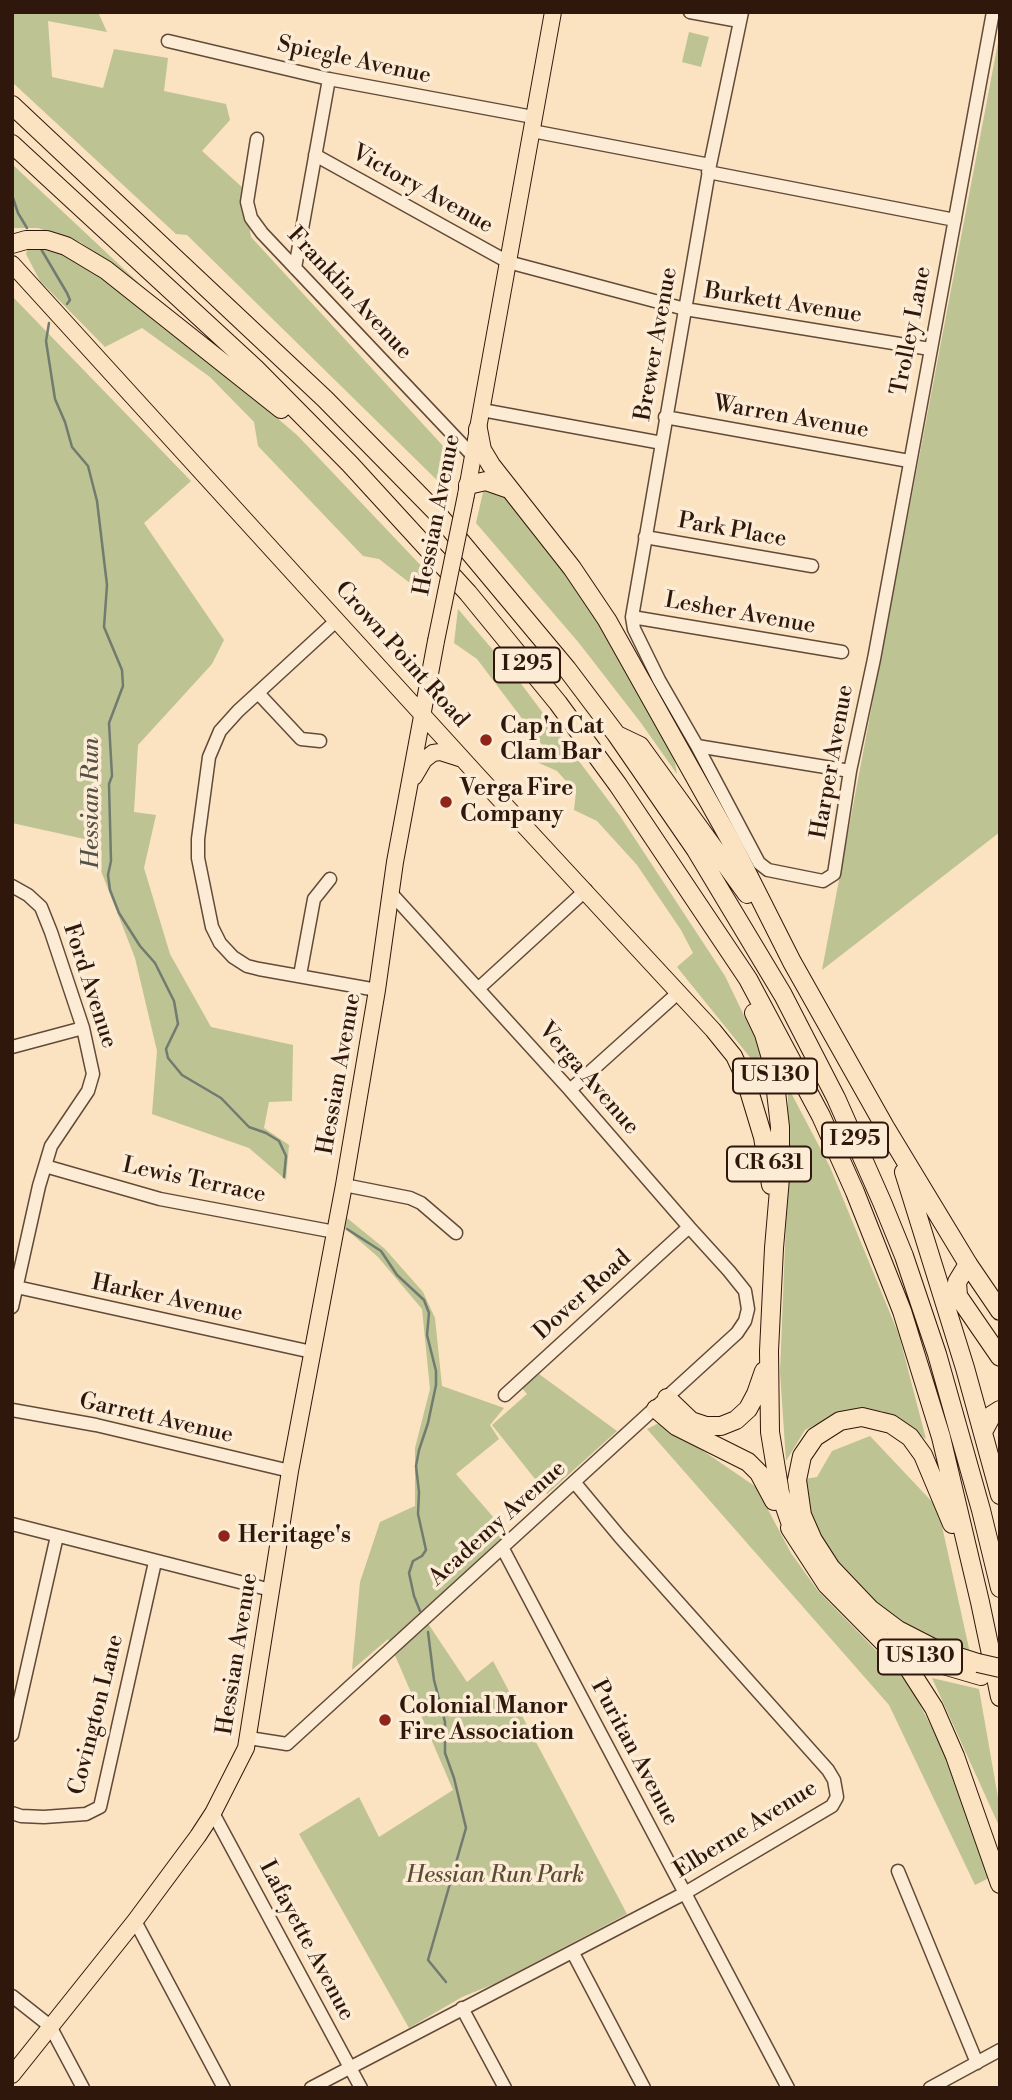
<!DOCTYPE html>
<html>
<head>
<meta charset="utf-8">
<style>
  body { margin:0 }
  #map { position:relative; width:1012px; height:2100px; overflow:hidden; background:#fbe2c0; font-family:"Libre Bodoni",serif }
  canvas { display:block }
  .frame { position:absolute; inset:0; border:14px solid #2f170b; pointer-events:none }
</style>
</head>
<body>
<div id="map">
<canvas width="1012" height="2100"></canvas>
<div class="frame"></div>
</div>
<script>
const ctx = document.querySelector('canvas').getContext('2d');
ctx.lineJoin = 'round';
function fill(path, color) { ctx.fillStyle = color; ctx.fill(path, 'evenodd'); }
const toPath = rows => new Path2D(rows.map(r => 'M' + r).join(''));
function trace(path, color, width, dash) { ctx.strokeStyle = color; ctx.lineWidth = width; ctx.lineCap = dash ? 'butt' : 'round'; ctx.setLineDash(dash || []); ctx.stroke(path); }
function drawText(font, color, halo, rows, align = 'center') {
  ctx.font = font + ' "Libre Bodoni",serif'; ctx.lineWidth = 7; ctx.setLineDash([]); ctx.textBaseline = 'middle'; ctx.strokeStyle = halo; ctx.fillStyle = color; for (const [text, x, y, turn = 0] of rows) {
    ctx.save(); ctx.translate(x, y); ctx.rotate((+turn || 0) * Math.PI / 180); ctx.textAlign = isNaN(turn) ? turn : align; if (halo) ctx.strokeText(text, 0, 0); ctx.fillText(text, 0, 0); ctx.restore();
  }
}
const green = toPath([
  [12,12,98,12,107,32,48,21,52,77,103,88,114,49,168,58,164,91,226,104,230,120,202,151,243,188,251,237,455,459,444,487,187,235,176,234,12,82],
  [689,32,709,37,701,67,682,62],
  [1000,32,1000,832,822,970,873,700],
  [12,164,142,286,80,242,38,228,12,228],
  [28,247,63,251,94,268,227,375,297,435,427,572,424,594,379,559,363,556,258,446,254,422,210,377,142,328,105,347,40,281,26,254],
  [12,296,191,481,144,523,224,640,212,664,138,745,134,812,156,815,144,868,170,954,211,1027,293,1045,292,1101,269,1102,264,1128,289,1145,286,1180,249,1148,152,1114,157,1051,135,958,89,840,12,823],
  [484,488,498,488,581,591,673,752,677,774,641,723,579,643,476,523],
  [458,609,516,677,620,816,725,976,763,1055,753,1061,677,967,693,953,681,930,637,865,597,821,574,810,576,792,557,771,530,759,542,745,477,659,454,643],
  [788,1087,830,1167,899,1335,926,1439,882,1411,844,1411,805,1430,786,1461,780,1372,787,1197],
  [347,1218,385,1249,423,1292,435,1318,442,1386,504,1408,490,1425,499,1439,456,1474,507,1533,421,1613,467,1682,493,1661,627,1914,494,1984,462,1997,409,2028,299,1834,359,1797,379,1837,453,1790,388,1639,352,1670,360,1582,380,1522,415,1506,415,1448,430,1389,422,1309,378,1257,345,1228],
  [539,1374,617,1431,547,1494,492,1425,527,1394,522,1388],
  [661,1422,756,1487,791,1553,818,1591,909,1684,948,1759,989,1878,975,1885,889,1705,647,1429],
  [870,1436,938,1508,970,1653,920,1634,873,1605,831,1559,804,1505,800,1480,817,1477,832,1451],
  [932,1678,979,1689,1000,1809,1000,1828]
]);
const stream = toPath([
  [12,195,18,213,27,228],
  [41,249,67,293,70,300,67,304],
  [49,323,46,341,55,399,65,422,72,447,88,466,97,501,107,585,104,627,122,670,123,686,109,723,112,776,109,784,111,861,108,875,110,890,119,913,140,946,155,963,174,1001,178,1024,166,1049,168,1058,182,1075,221,1098,249,1127,266,1133,279,1141,286,1156,284,1177],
  [347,1229,381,1251,397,1275,424,1300,429,1313,427,1335,436,1371,436,1385,428,1423,419,1450,416,1466,419,1492,418,1514,426,1550,422,1556,413,1561,409,1573,414,1596,420,1611],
  [428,1632,434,1680,445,1722,445,1753,454,1778,466,1828,428,1960,446,1982]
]);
const minor = toPath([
  [690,12,739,21],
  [742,12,710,165,632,617,634,629,659,680,697,746,850,771],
  [168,41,329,79,533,117],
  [532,131,710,165],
  [257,139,247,202,251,218,262,233,473,456],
  [315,155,508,262,685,309,930,349],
  [708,172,955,220],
  [295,268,329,79],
  [482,410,662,443],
  [665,417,909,461],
  [645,537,812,566],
  [632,617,842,652],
  [336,621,238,711,220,731,209,757,198,839,198,858,212,927,220,943,233,957,247,966,259,969,377,990],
  [258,693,301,739,320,741],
  [697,746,759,863,768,870,823,881,834,874,850,771,874,659,993,12],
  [12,886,28,895,41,907,51,932,83,1028,93,1074,88,1091,51,1146,39,1186,12,1307],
  [300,975,314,899,330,879],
  [479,988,586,890],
  [12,1047,83,1028],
  [570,1090,679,992],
  [45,1166,160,1199,335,1232],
  [344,1185,410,1198,421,1203,456,1233],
  [12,1286,312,1352],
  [505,1395,689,1227],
  [12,1410,96,1425,290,1471],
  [12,1524,271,1590],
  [503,1549,788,2088],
  [12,1735,57,1536],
  [249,1738,287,1744,737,1333,745,1321,748,1309,745,1291,729,1271,689,1227,570,1090,390,892],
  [12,1813,21,1816,44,1817,86,1814,100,1807,155,1562],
  [213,1813,361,2088],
  [898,1871,977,2063],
  [135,1921,224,2088],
  [573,1953,644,2088],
  [12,1996,50,2026,83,2088],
  [462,2008,505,2088],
  [311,2088,685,1893,832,1806,837,1797,834,1780,828,1770,620,1537,575,1483],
  [930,2088,1000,2050]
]);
const major = toPath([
  [12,264,480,778,713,1030,734,1056,747,1084],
  [466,495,553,12],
  [414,777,424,760,433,753,440,752,462,759],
  [12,2075,135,1921,198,1836,213,1813,246,1748,290,1471,344,1185,377,990,395,862,436,641]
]);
const highway = toPath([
  [12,105,325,399,436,512,567,669,616,734,696,850,783,995,836,1098,882,1202,904,1256,937,1354,981,1510,1000,1588],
  [12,144,255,368,350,464,468,593,558,703,618,785,748,979,821,1116,855,1192,902,1311,941,1437,980,1602,1000,1697],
  [12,244,26,240,47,240,66,246,106,270,281,409],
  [478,429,482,450,491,465,572,568,607,620,732,843,792,962,885,1127,968,1264,1000,1311],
  [468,485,486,481,509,489],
  [619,736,640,746,747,894],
  [754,1013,764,1034,773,1065,780,1127,780,1178,774,1248,769,1351,770,1432,780,1493,795,1536],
  [747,1084,763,1137,771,1185],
  [904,1172,965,1368,1000,1495],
  [968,1264,957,1282,958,1296,1000,1357],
  [667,1398,691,1421,706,1426,721,1426,736,1420,748,1409,756,1394,764,1371],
  [656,1409,676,1426,748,1462,759,1473,774,1501],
  [983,1432,992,1415,1000,1410],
  [952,1524,923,1455,910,1437,891,1424,862,1417,840,1421,815,1437,802,1456,797,1480,802,1515,813,1540,831,1568,870,1609,898,1630,937,1650,978,1663],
  [790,1528,827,1585,907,1666,934,1708,955,1756,1000,1884],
  [892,1642,940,1664,981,1676]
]);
const majorBridge = toPath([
  [436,641,466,495]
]);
const highwayBridge = toPath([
  [978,1663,1000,1668]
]);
const markers = [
  [486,740,7,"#8f2418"],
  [446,802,7,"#8f2418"],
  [224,1536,7,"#8f2418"],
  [385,1720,7,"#8f2418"]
];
const shields = [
  [527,665,66],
  [775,1076,84],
  [855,1140,66],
  [769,1164,84],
  [920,1657,84]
];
const shieldNames = [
  ["I 295",527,665],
  ["US 130",775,1076],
  ["I 295",855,1140],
  ["CR 631",769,1164],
  ["US 130",920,1657]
];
const streetNames = [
  ["Spiegle Avenue",354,61,12],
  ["Victory Avenue",422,190,29],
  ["Franklin Avenue",349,294,47],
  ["Burkett Avenue",783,304,9],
  ["Trolley Lane",912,331,-79],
  ["Brewer Avenue",657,344,-80],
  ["Warren Avenue",791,418,10],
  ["Hessian Avenue",438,515,-79],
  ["Park Place",732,531,10],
  ["Lesher Avenue",740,614,10],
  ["Crown Point Road",401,655,48],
  ["Harper Avenue",833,762,-80],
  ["Ford Avenue",89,986,72],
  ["Hessian Avenue",340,1074,-80],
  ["Verga Avenue",588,1079,49],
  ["Lewis Terrace",194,1181,12],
  ["Dover Road",583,1296,-42],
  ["Harker Avenue",167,1299,12],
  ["Garrett Avenue",156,1419,13],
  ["Academy Avenue",498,1524,-42],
  ["Hessian Avenue",238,1654,-81],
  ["Covington Lane",97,1715,-76],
  ["Puritan Avenue",634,1753,62],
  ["Elberne Avenue",746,1830,-32],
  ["Lafayette Avenue",306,1941,62]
];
const poiNames = [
  ["Cap'n Cat",500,727],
  ["Clam Bar",500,753],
  ["Verga Fire",460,789],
  ["Company",460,815],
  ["Heritage's",238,1536],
  ["Colonial Manor",399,1707],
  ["Fire Association",399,1733]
];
const parkNames = [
  ["Hessian Run Park",495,1876]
];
const waterNames = [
  ["Hessian Run",92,803,-90]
];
fill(green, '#bdc393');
trace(stream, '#727b6f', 2.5);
trace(minor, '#624a38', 15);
trace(major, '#2f170b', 18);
trace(highway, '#2f170b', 20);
trace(minor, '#fcecd6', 12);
trace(major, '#fbe2c0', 16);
trace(highway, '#fbe2c0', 18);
trace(majorBridge, '#2f170b', 18, []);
trace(highwayBridge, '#2f170b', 20, []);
trace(majorBridge, '#fbe2c0', 16);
trace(highwayBridge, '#fbe2c0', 18);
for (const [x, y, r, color] of markers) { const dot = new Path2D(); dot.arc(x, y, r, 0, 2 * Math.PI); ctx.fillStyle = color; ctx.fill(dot); trace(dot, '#fcecd6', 2.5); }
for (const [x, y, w] of shields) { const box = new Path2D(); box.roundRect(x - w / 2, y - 17.5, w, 35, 5); ctx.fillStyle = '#fcecd6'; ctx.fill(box); trace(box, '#2f170b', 2); }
drawText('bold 21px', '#2f170b', null, shieldNames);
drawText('23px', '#2f170b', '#fcecd6', streetNames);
drawText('bold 23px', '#2f170b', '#fcecd6', poiNames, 'left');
drawText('italic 23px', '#5a4b34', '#fcecd6', parkNames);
drawText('italic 24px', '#565145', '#fcecd6', waterNames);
</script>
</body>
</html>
